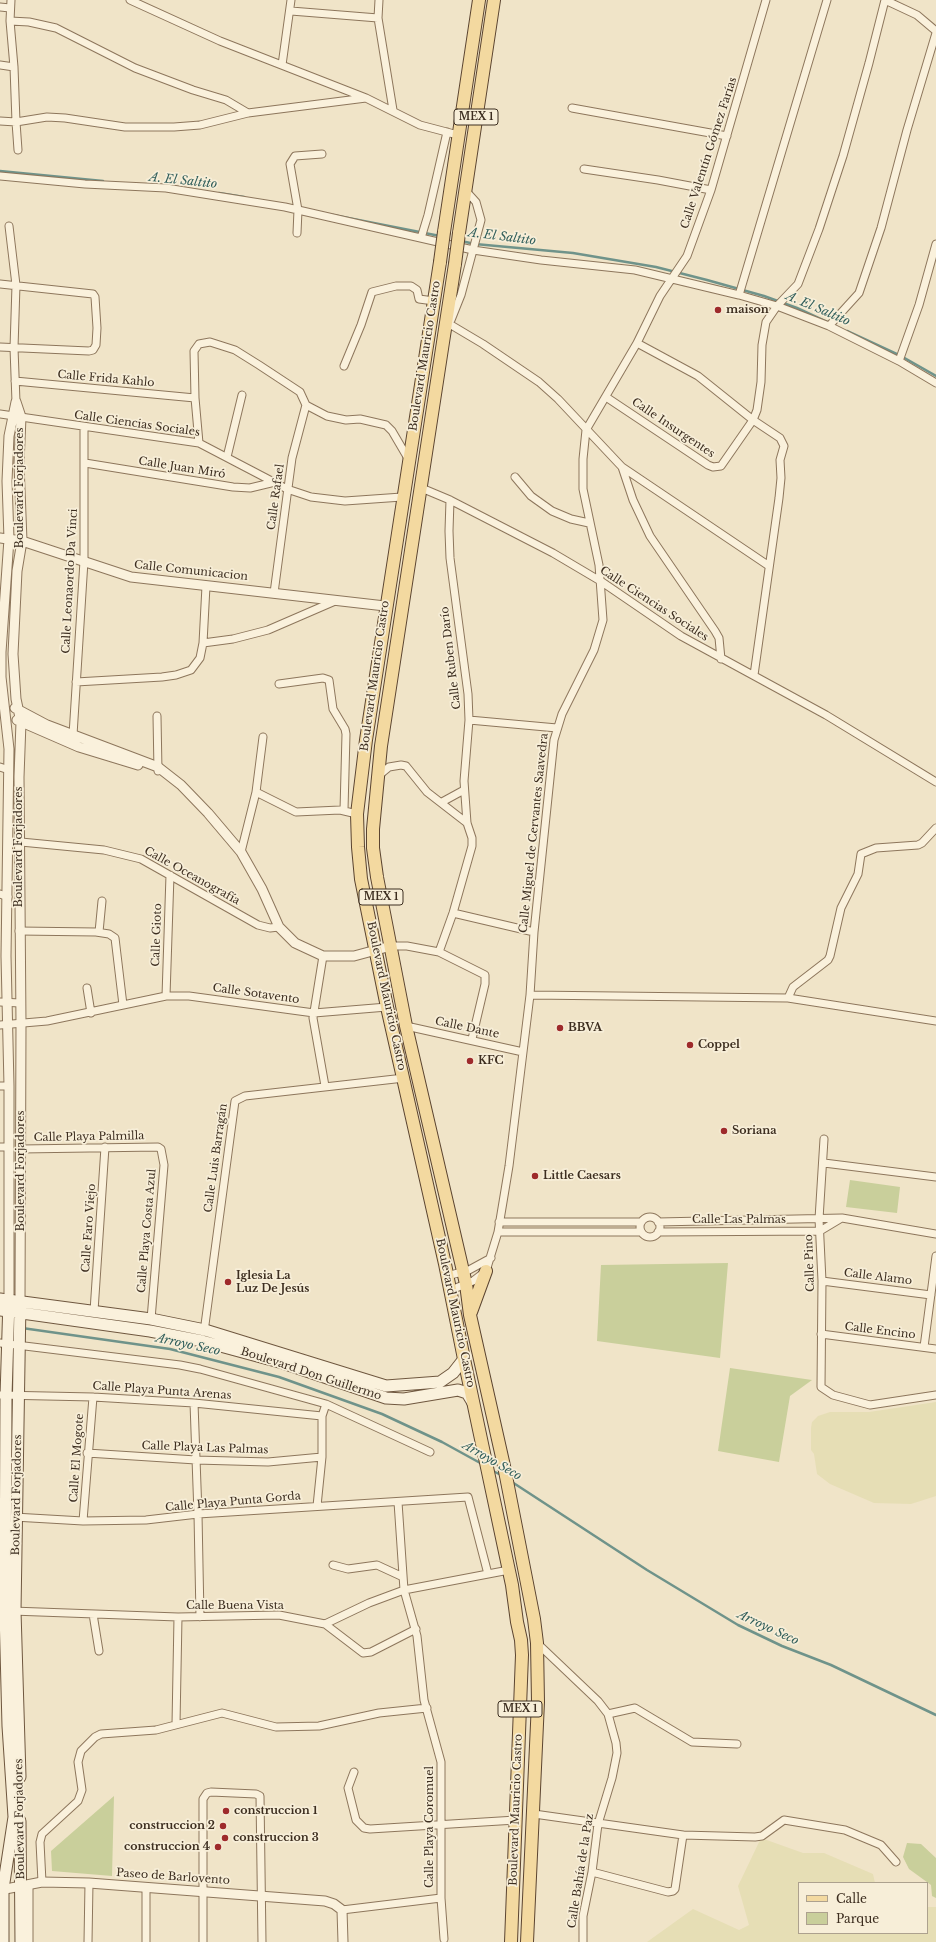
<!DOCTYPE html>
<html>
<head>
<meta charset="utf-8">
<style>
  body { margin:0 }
  #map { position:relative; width:936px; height:1942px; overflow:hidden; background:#f0e4c8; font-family:"Libre Baskerville",serif }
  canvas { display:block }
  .legend { position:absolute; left:798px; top:1882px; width:130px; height:52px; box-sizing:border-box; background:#f7eed8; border:1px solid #ada18e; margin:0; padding:5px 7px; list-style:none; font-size:12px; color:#3d2e20 }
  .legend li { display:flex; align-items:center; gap:8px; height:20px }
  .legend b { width:20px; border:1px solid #ada18e }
</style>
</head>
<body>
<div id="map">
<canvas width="936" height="1942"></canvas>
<ul class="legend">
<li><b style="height:5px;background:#f3d9a0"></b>Calle</li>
<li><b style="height:11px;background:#c9cf9b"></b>Parque</li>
</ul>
</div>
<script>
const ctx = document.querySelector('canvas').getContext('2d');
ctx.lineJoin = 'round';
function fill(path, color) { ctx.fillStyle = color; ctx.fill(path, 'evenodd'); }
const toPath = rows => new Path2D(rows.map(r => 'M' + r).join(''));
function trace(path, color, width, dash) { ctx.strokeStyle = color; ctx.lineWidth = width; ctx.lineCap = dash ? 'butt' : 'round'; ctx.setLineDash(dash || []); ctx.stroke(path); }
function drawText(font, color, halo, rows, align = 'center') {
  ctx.font = font + ' "Libre Baskerville",serif'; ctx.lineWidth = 3.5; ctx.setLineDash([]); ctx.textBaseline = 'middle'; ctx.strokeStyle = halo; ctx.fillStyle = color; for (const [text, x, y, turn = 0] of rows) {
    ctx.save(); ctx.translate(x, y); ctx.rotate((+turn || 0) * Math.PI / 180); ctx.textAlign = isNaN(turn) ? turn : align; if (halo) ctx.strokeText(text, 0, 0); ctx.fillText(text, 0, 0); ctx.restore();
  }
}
const farmland = toPath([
  [936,1402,936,1496,911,1504,874,1503,830,1484,817,1474,814,1454,811,1450,811,1428,812,1422,818,1416,830,1412,869,1412],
  [761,1838,803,1853,824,1853,873,1874,875,1883,799,1883,799,1933,927,1933,927,1907,936,1907,936,1942,647,1942,693,1909,739,1930,749,1925,738,1886]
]);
const green = toPath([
  [850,1180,900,1187,897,1213,846,1207],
  [728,1263,720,1358,597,1341,601,1265],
  [730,1368,812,1380,790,1396,779,1462,718,1451],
  [114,1796,112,1876,52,1871,51,1851],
  [907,1843,921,1844,936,1858,936,1898,932,1896,931,1885,909,1869,903,1857]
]);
const stream = toPath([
  [0,171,103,181],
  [219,193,244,197],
  [333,215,440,236],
  [461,241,475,244,573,253,656,267,707,280,764,296,797,308,827,322],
  [847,331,901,356,936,376],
  [22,1328,170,1349,279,1377,382,1414,442,1442,482,1464],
  [491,1470,503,1476],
  [512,1482,647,1570,738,1625,782,1646,831,1665,936,1715]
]);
const minor = toPath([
  [130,0,220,41,366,98,420,125,458,135],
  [379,0,378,18,393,110],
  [885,0,917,15,936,31],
  [0,7,10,8],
  [291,11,378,18],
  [10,21,29,22,56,28,135,68,193,90,226,100,248,113],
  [0,65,14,67],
  [282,65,291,0],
  [572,108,727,136],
  [0,121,16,122,14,67,10,21,11,0],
  [18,150,16,122,47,117,65,118,125,127,174,127,200,125,248,113,366,98],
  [584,169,658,180,711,190],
  [0,176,85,184,166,188,285,207,473,250,541,260,635,270,739,295,777,306,829,326,899,361,936,383],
  [9,226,16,285,14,348,16,402],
  [297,233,298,210,290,164,295,156,322,154],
  [421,238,428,215,447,132],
  [0,284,93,294,95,297,97,328,96,345,93,350,89,351,0,347],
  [739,295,827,0],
  [451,320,461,295,481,220,476,202,466,191],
  [446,322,483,344,539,382,558,399,622,467,769,566],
  [829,326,859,293,881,228,907,130,936,33],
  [637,343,698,376,753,420,780,438,784,446,780,460,781,478,779,498,754,675],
  [899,361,919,305,936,244],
  [344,366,361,325,372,292,396,286,411,286,417,290,419,299,434,301],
  [15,381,195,398],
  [606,397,708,465,713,467,721,466,753,420,757,410,761,382,762,345,766,322,777,306,798,284,819,229,843,156,869,63,885,0],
  [0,414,199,443,287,489,311,497,345,501,402,497],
  [199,443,195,398,194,351,199,344,210,342,235,350,259,365,300,392,306,405,327,416,346,420,360,419,386,425,392,431,409,460],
  [227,457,242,395],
  [85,463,233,487,250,488,275,482],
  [622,467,633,500,650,536,715,631,719,638,721,659],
  [515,477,531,496,552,511,571,519,589,523],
  [419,487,450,500,553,553,602,582,681,636,826,715,936,782],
  [274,593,292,458,306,405],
  [203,643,233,639,268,630,335,601],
  [76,682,162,677,176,675,191,670,200,658,203,643,206,586],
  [279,684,323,678,329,680,333,709,345,729,346,734,344,810],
  [157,716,158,771],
  [469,720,557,728],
  [73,735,84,561,84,427],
  [0,767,9,770],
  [378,776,389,767,401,765,406,766,427,792,467,823],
  [256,792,296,812,340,810,357,814],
  [442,802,464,790],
  [21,842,104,850,141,859,258,925,270,928,279,927],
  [241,852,256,792,263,737],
  [0,894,8,897],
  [453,913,534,932],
  [19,931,96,932,109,934,115,938,123,1005],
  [99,932,102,901],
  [391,946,407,946,439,952,485,975,485,984,472,1039],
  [439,952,453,913,472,846,472,838,467,823,464,781,469,720,468,694,450,558,449,531,450,500],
  [323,956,313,1018,325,1086],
  [87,988,91,1013],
  [530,995,788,998,936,1021],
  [166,996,170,875],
  [788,998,793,987,828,960,830,956,841,908,858,874,861,854,876,848,918,845,922,843,936,828],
  [0,1002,20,1003],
  [0,1025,47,1021,166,996,189,996,314,1013,387,1007],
  [406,1026,523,1052],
  [0,1086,9,1086],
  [824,1139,819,1219,822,1281,821,1387,833,1395,870,1405,936,1395],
  [0,1147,9,1147],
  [21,1149,158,1147,161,1149,164,1165,151,1319],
  [824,1163,936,1177],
  '640 1227a10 10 0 1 1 20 0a10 10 0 1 1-20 0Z',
  [499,1222,641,1222],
  [658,1222,842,1218,936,1234],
  [498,1232,641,1232],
  [658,1232,820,1231,840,1219],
  [447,1276,469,1270,491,1258],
  [822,1281,931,1295],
  [451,1290,473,1281,486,1271,498,1232,509,1166,530,995,534,932,554,740,562,714,594,650,603,620,599,565,583,489,583,459,586,430,637,343,660,296,687,256,711,190,766,0],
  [94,1311,105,1147],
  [204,1332,235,1101,245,1096,404,1078],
  [821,1334,936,1349],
  [0,1343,180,1365,200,1369,326,1404,430,1452],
  [924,1347,936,1256],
  [0,1395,93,1397,194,1403,322,1416],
  [194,1403,198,1514,200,1617],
  [87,1453,196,1460,268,1462,322,1457],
  [398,1502,404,1590,417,1636,424,1700,441,1762,441,1898,444,1939],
  [317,1506,322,1457,322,1416,326,1404],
  [14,1517,83,1521,146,1520,198,1514,468,1497,488,1574],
  [83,1521,93,1397],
  [333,1565,348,1569,377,1565,403,1577],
  [12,1611,178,1617,279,1615,325,1624,369,1603,404,1590,509,1570],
  [93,1614,99,1651],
  [325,1624,363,1653,371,1652,416,1629],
  [537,1643,598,1701,608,1714,616,1743,617,1753,612,1778,598,1824,592,1872,583,1916,583,1942],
  [608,1714,635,1708,692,1742,737,1744],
  [176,1724,178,1617],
  [354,1772,348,1788,356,1820,364,1828,370,1829,516,1820],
  [534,1814,683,1835,755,1837,762,1836,784,1820,845,1830,881,1845,896,1862],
  [592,1872,668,1892,673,1891,675,1889,683,1835],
  [42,1882,40,1842,42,1834,78,1801,82,1790,78,1762,81,1751,95,1737,101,1734,156,1730,222,1713,276,1727,319,1726,379,1713,427,1708],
  [29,1884,29,1942],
  [342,1910,441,1898],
  [88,1942,89,1883],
  [146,1942,146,1887],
  [203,1942,203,1799,207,1793,211,1792,256,1794,260,1796,262,1942]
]);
const tertiary = toPath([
  [16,402,21,417,19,464,22,541,17,571,13,654,16,699,21,722,19,777,21,1024,20,1301],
  [0,538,22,541,131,577,385,606],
  [15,708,47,725,158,767,181,785,208,813,241,852,262,889,279,927,295,943,323,956,354,956,391,946],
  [17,720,79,747,138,765],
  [9,1300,9,1086,6,956,9,749,1,677,1,652,9,539,7,481,9,436,16,402],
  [0,1890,42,1882,89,1883,325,1901,334,1904,342,1910,343,1942]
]);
const secondary = toPath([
  [0,1299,151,1319,205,1330,386,1386,440,1382,453,1373,464,1359],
  [0,1310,150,1331,202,1341,283,1363,386,1398,404,1399,458,1390,467,1393,473,1403],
  [20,1777,15,1611,20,1301],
  [20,1821,21,1942],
  [3,1942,3,1889,14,1817,8,1726,5,1611,6,1396,9,1300]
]);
const primary = toPath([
  [444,232,479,0],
  [459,233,494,0],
  [440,262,366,740,357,814,358,847,361,879,387,1007,445,1264,464,1359,512,1585,517,1622,521,1640,522,1655,511,1942],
  [455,264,381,746,373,829,373,848,377,877,406,1026,466,1284,470,1315,504,1466,534,1619,537,1643,538,1702,527,1942],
  [471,1312,486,1271]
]);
const primaryBridge = toPath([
  [440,262,444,232],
  [455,264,459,233]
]);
const markers = [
  [718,310,4,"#9e2a2b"],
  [560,1028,4,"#9e2a2b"],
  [690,1045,4,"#9e2a2b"],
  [470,1061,4,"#9e2a2b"],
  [724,1131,4,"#9e2a2b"],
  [535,1176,4,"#9e2a2b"],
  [228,1282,4,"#9e2a2b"],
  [226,1811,4,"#9e2a2b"],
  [223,1826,4,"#9e2a2b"],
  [225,1838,4,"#9e2a2b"],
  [218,1847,4,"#9e2a2b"]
];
const shields = [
  [476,117,44],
  [381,897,44],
  [520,1709,44]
];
const shieldNames = [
  ["MEX 1",476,117],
  ["MEX 1",381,897],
  ["MEX 1",520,1709]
];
const streetNames = [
  ["Calle Valentín Gómez Farías",709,153,-72],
  ["Boulevard Mauricio Castro",425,356,-81],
  ["Calle Frida Kahlo",106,379,5],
  ["Calle Ciencias Sociales",137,424,8],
  ["Calle Insurgentes",673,428,34],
  ["Calle Juan Miró",182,468,9],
  ["Boulevard Forjadores",20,488,-90],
  ["Calle Rafael",276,497,-82],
  ["Calle Comunicacion",191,571,6],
  ["Calle Leonaordo Da Vinci",70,581,-87],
  ["Calle Ciencias Sociales",654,604,33],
  ["Calle Ruben Darío",451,658,-97],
  ["Boulevard Mauricio Castro",375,676,-82],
  ["Calle Miguel de Cervantes Saavedra",534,833,-84],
  ["Boulevard Forjadores",19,847,-90],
  ["Calle Oceanografía",192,876,29],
  ["Calle Gioto",157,935,-88],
  ["Calle Sotavento",256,994,8],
  ["Boulevard Mauricio Castro",386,996,78],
  ["Calle Dante",467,1028,12],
  ["Calle Playa Palmilla",89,1137,-1],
  ["Calle Luis Barragán",216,1158,-82],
  ["Boulevard Forjadores",21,1171,-90],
  ["Calle Las Palmas",739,1220],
  ["Calle Faro Viejo",89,1228,-86],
  ["Calle Playa Costa Azul",147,1231,-85],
  ["Calle Pino",810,1263,-92],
  ["Calle Alamo",878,1277,7],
  ["Boulevard Mauricio Castro",455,1313,78],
  ["Calle Encino",880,1331,7],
  ["Boulevard Don Guillermo",311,1374,18],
  ["Calle Playa Punta Arenas",162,1391,4],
  ["Calle Playa Las Palmas",205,1448,2],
  ["Calle El Mogote",77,1458,-86],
  ["Boulevard Forjadores",17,1495,-89],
  ["Calle Playa Punta Gorda",233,1502,-5],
  ["Calle Buena Vista",235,1606],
  ["Boulevard Mauricio Castro",516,1810,-88],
  ["Boulevard Forjadores",20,1819,-91],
  ["Calle Playa Coromuel",430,1827,-90],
  ["Calle Bahía de la Paz",581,1871,-81],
  ["Paseo de Barlovento",173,1877,4]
];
const poiNames = [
  ["maison",726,310],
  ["BBVA",568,1028],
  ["Coppel",698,1045],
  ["KFC",478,1061],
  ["Soriana",732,1131],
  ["Little Caesars",543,1176],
  ["Iglesia La",236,1276],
  ["Luz De Jesús",236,1289],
  ["construccion 1",234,1811],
  ["construccion 2",215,1826,"right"],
  ["construccion 3",233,1838],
  ["construccion 4",210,1847,"right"]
];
const waterNames = [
  ["A. El Saltito",183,181,6],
  ["A. El Saltito",502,237,7],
  ["A. El Saltito",818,309,23],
  ["Arroyo Seco",188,1345,12],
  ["Arroyo Seco",492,1461,30],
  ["Arroyo Seco",768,1628,25]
];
fill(farmland, '#e6deb5');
fill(green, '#c9cf9b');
trace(stream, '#6f938a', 2.5);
trace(minor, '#8d765c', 9);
trace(tertiary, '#8d765c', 11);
trace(secondary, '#6f573f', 13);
trace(primary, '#5b4430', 14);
trace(minor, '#faf1dc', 7);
trace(tertiary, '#faf1dc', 9);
trace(secondary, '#faf1dc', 11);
trace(primary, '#f3d9a0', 12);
trace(primaryBridge, '#5b4430', 14, []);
trace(primaryBridge, '#f3d9a0', 12);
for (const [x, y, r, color] of markers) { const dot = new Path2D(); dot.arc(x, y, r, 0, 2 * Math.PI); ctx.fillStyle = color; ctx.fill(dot); trace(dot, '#f7eed8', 1.5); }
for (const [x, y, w] of shields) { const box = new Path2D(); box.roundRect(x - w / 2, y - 8, w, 16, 3); ctx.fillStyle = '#f7eed8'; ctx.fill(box); trace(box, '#3d2e20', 1); }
drawText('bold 10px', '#3d2e20', null, shieldNames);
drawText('11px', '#3d2e20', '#f7eed8', streetNames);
drawText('bold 11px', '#3d2e20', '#f7eed8', poiNames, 'left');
drawText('italic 12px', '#2f5d5a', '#f7eed8', waterNames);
</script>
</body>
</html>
